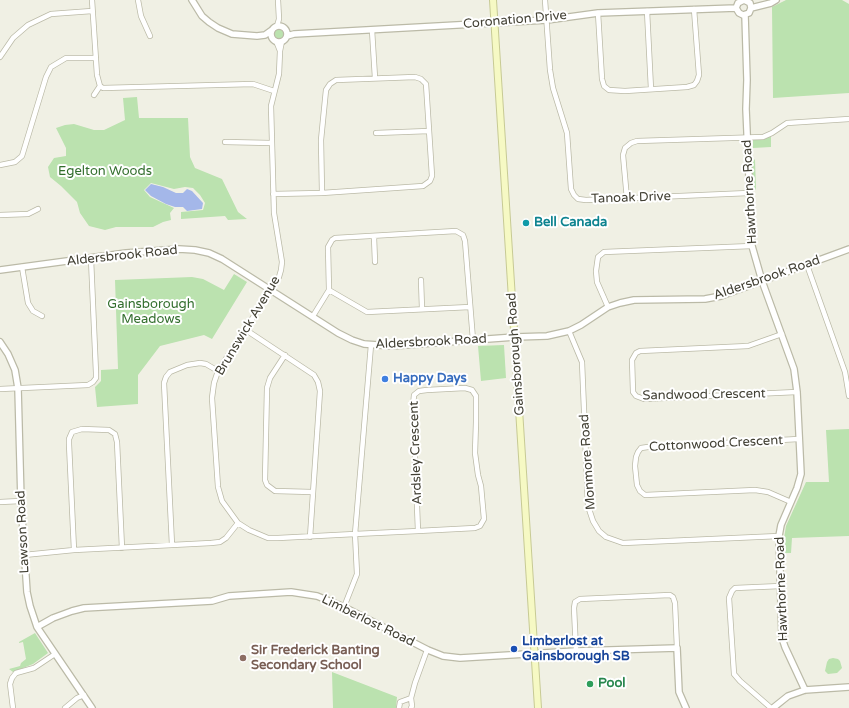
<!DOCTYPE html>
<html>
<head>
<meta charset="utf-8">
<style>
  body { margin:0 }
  canvas { display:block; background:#f0f0e4 }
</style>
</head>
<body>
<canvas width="849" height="708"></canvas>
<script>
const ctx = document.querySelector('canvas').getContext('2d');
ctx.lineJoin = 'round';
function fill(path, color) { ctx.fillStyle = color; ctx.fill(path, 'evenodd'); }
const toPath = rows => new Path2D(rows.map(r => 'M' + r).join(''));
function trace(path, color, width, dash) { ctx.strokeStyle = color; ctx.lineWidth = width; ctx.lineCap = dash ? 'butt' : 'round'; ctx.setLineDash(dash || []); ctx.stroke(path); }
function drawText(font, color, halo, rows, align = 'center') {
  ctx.font = font + ' "Varela Round",sans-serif'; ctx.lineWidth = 4; ctx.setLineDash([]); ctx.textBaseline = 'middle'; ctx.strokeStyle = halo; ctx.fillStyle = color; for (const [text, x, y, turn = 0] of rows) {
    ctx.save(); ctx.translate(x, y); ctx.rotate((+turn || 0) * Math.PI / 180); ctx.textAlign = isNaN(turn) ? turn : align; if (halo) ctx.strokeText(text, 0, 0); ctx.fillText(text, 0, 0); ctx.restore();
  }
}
const green = toPath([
  [786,0,842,0,849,4,849,93,773,98,772,7],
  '274 34a5 5 0 1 1 10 0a5 5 0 1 1-10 0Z',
  [137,97,139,118,188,118,190,157,195,168,222,179,238,212,247,219,228,220,225,216,181,219,181,212,203,210,205,203,200,195,193,188,185,187,174,189,151,183,144,190,150,197,174,208,170,213,171,220,163,222,153,227,116,227,105,230,89,226,80,213,77,202,61,186,50,177,48,167,54,158,66,156,66,148,56,128,65,125,74,124,94,130,104,130,125,120,123,98],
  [771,136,771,147,753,148,753,140,762,139],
  [752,157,755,160,756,189,754,191,752,190,750,159],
  [234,274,247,282,212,339,204,335,160,346,138,375,138,404,97,407,95,387,101,381,101,370,118,369,115,280,192,277,203,279,224,290],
  [504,345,506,378,481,381,478,346],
  [849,429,849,536,792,538,791,553,784,553,784,538,786,526,806,482,829,482,826,430],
  [35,633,48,653,33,664,13,672,9,669,20,666,21,663,26,659,23,642,19,643,19,642],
  [833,658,838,659,840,661,842,668,837,673,828,674,825,671,827,662,829,659],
  [332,672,397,697,396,708,333,708]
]);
const water = toPath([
  [151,184,163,187,176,193,183,193,187,189,192,191,203,203,202,209,187,211,183,207,175,207,166,204,151,196,145,190]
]);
const minor = toPath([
  [92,0,97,75,100,86,103,88,253,84,274,91],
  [138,0,141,16,150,36],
  [545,0,550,70,553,88,567,133,571,189,574,195,578,199,586,200,749,193],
  [647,11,651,89],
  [598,13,602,79,604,86,609,90,625,91,687,87,694,85,697,81,699,75,694,9],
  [277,26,279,19,278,0],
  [372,30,375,78],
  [276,41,280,51],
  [282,41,280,51,279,74,271,106,274,213,282,262,281,270,279,277,271,290,218,371,214,383,212,398,218,487,222,501,238,523,249,530,268,538,278,538,355,534,418,531,475,528,480,526,484,519,481,486,478,475,475,453,476,422,476,396,472,390,465,388,427,390,419,391,414,395,413,406,418,531],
  [0,57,13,38,28,25,51,14,92,11],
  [94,95,100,86],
  [376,133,429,131],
  [225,142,271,143],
  [0,165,15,162,22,156,46,77,51,67,66,58,96,58],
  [273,194,322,193,321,140,326,90,330,84,336,80,415,77,421,79,426,84,432,176,430,181,423,186,322,193],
  [627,199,623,155,625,148,631,143,637,141,763,137,772,133,787,123,849,119],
  [0,215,28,214,38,209],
  [374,237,375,262],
  [807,265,845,372,849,396],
  [22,267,28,303,33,311,42,316],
  [421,280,422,309],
  [329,290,367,312,470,307],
  [608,307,597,282,596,271,598,257,604,252,752,246],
  [313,316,329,290,328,247,332,240,335,238,456,231,463,235,465,241,473,340],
  [246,330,314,375,318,382,320,391,310,537],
  [569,331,582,362,588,506,593,521,599,531,606,537,623,543,779,536],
  [782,334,748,346,640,351,636,353,632,360,633,392,636,396,644,399,797,392],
  [285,355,270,378,267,388,265,480,267,485,275,491,312,492],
  [0,389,88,385,93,382,96,378,96,373,91,259],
  [0,502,21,501],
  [791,502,768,492,755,490,645,495,640,491,637,485,635,466,636,457,638,452,641,448,648,447,799,439],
  [172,545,164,383,166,377,170,372,187,365,200,363,206,364,218,371],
  [74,550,69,444,69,439,72,432,82,429,109,430,115,434,117,442,122,548],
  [24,555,74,550,211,543,220,542,226,538,238,523],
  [344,607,357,574,355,534,371,345],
  [576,651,574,608,575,602,580,599,670,595,673,597,675,603,677,648],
  [13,708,10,684,12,678,16,673,34,668,55,654],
  [65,708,77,698,84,695],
  [399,708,400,702,411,698],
  [411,708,412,706,411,698,415,683,427,650],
  [771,708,740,681,734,674,729,598,732,591,735,588,781,586]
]);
const tertiary = toPath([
  [192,0,202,16,209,22,218,28,232,34,257,36,265,35,272,30],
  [744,0,738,3,736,8,739,13,743,15,749,13,751,8,750,3,744,0],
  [751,8,771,3,776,0],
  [745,15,747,80,746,109,752,246,762,281,794,369,797,392,801,474,797,488,781,525,779,536,782,638,785,647,805,690],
  '271 34a8 8 0 1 1 16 0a8 8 0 1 1-16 0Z',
  [287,36,294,34,547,20,598,13,736,8],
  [0,270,126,253,179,249,195,250,209,253,222,259,338,333,352,340,364,344,392,346,515,337,547,336,569,331,581,325,608,307,620,303,634,300,705,299,721,296,849,249],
  [0,342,8,354,15,370,18,388,21,501,27,592,30,606,37,627,92,708],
  [37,627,53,618,72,611,84,608,212,601,229,596,291,592,317,596,344,607,428,650,443,656,460,658,576,651,677,648,679,692,686,708],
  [773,708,788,696,805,690,849,687]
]);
const secondary = toPath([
  [493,0,538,708]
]);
const markers = [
  [526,223,4,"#0f9aa8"],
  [385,379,4,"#3f7fe0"],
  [514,649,4,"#1a4fb4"],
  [243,658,4,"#8d6e63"],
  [590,684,4,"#2e9e5b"]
];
const streetNames = [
  ["Coronation Drive",515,20,-5],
  ["Hawthorne Road",750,192,-93],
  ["Tanoak Drive",631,198,-2],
  ["Aldersbrook Road",122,256,-6],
  ["Aldersbrook Road",767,278,-19],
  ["Brunswick Avenue",248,326,-59],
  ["Aldersbrook Road",431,342,-3],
  ["Gainsborough Road",516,354,-94],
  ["Sandwood Crescent",704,395,-1],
  ["Cottonwood Crescent",716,444,-3],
  ["Ardsley Crescent",416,453,-92],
  ["Monmore Road",588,462,-94],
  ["Lawson Road",23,532,-93],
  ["Hawthorne Road",782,589,-92],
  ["Limberlost Road",368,621,26]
];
const parkNames = [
  ["Egelton Woods",105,172],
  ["Gainsborough",151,305],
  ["Meadows",151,320]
];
const cultureNames = [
  ["Bell Canada",534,223]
];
const shopNames = [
  ["Happy Days",393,379]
];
const transitNames = [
  ["Limberlost at",522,642],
  ["Gainsborough SB",522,657]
];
const educationNames = [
  ["Sir Frederick Banting",251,651],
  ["Secondary School",251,666]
];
const leisureNames = [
  ["Pool",598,684]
];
fill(green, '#bbe2af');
fill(water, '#a4b7e9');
trace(minor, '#bbbaa7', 6);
trace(tertiary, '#bbbaa7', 8);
trace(secondary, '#c7ca94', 8);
trace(minor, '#fff', 4.5);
trace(tertiary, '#fff', 5.5);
trace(secondary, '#f6f9c4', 6);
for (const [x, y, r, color] of markers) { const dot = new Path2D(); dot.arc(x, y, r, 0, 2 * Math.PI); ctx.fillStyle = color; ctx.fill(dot); trace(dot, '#fff', 1.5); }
drawText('13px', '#424034', '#fff', streetNames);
drawText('13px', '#326e2d', '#fff', parkNames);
drawText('bold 13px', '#0d838f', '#fff', cultureNames, 'left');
drawText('bold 13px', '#366cbe', '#fff', shopNames, 'left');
drawText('bold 13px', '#164399', '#fff', transitNames, 'left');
drawText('bold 13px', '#785e54', '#fff', educationNames, 'left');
drawText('bold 13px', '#27864d', '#fff', leisureNames, 'left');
</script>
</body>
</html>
